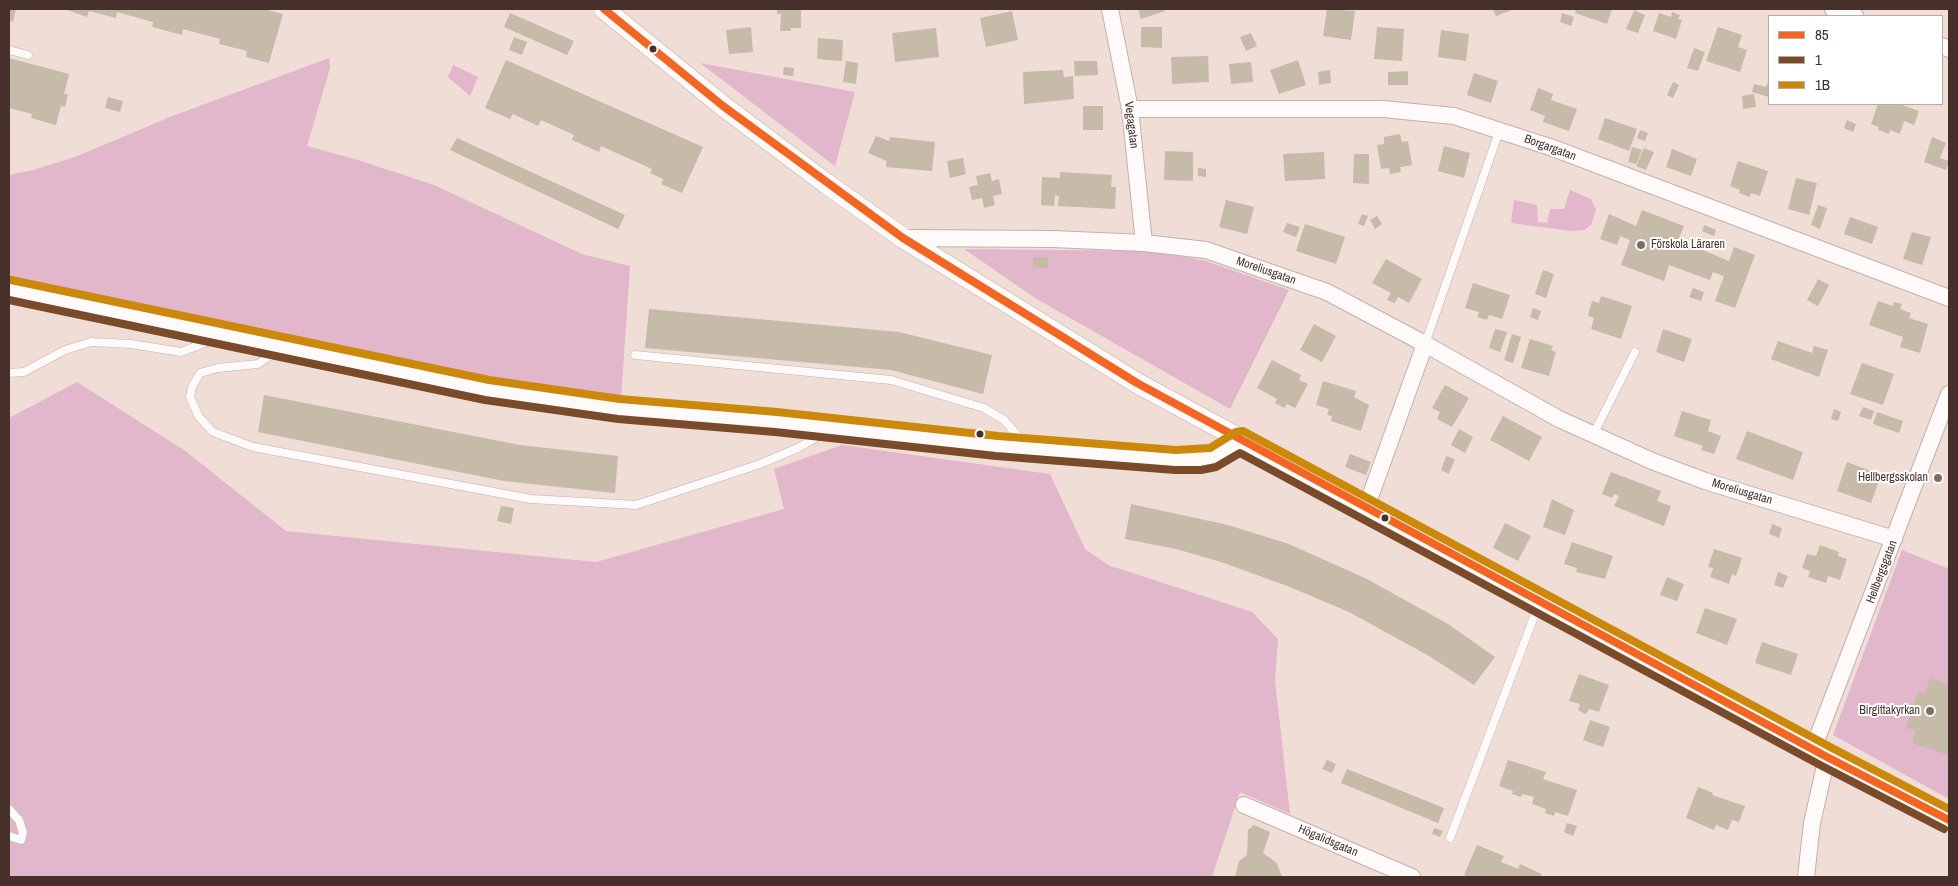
<!DOCTYPE html>
<html>
<head>
<meta charset="utf-8">
<style>
  body { margin:0 }
  #map { position:relative; width:1958px; height:886px; overflow:hidden; background:#f0ddd6; font-family:"Archivo Narrow",sans-serif }
  canvas { display:block }
  .frame { position:absolute; inset:0; border:10px solid #463029; pointer-events:none }
  .legend { position:absolute; left:1768px; top:15px; width:175px; height:90px; box-sizing:border-box; background:#fff; border:1px solid #b5aca9; margin:0; padding:6px 9px; list-style:none; font-size:15px; color:#463029 }
  .legend li { display:flex; align-items:center; gap:10px; height:25px }
  .legend b { width:25px; border:1px solid #b5aca9 }
</style>
</head>
<body>
<div id="map">
<canvas width="1958" height="886"></canvas>
<div class="frame"></div>
<ul class="legend">
<li><b style="height:6px;background:#f26522"></b>85</li>
<li><b style="height:6px;background:#7a4b2a"></b>1</li>
<li><b style="height:6px;background:#cb880a"></b>1B</li>
</ul>
</div>
<script>
const ctx = document.querySelector('canvas').getContext('2d');
ctx.lineJoin = 'round';
function fill(path, color) { ctx.fillStyle = color; ctx.fill(path, 'evenodd'); }
const toPath = rows => new Path2D(rows.map(r => 'M' + r).join(''));
function trace(path, color, width, dash) { ctx.strokeStyle = color; ctx.lineWidth = width; ctx.lineCap = dash ? 'butt' : 'round'; ctx.setLineDash(dash || []); ctx.stroke(path); }
function drawText(font, color, halo, rows, align = 'center') {
  ctx.font = font + ' "Archivo Narrow",sans-serif'; ctx.lineWidth = 4; ctx.setLineDash([]); ctx.textBaseline = 'middle'; ctx.strokeStyle = halo; ctx.fillStyle = color; for (const [text, x, y, turn = 0] of rows) {
    ctx.save(); ctx.translate(x, y); ctx.rotate((+turn || 0) * Math.PI / 180); ctx.textAlign = isNaN(turn) ? turn : align; if (halo) ctx.strokeText(text, 0, 0); ctx.fillText(text, 0, 0); ctx.restore();
  }
}
const green = toPath([
  [329,58,330,68,307,146,358,160,434,185,582,254,630,266,621,400,288,340,9,280,9,175,33,170,75,157,170,117],
  [700,63,855,92,835,166],
  [453,65,478,77,470,96,448,77],
  [1570,190,1591,199,1596,210,1591,225,1584,230,1572,231,1511,223,1514,200,1537,205,1538,222,1547,223,1550,209,1564,209],
  [964,249,1157,251,1206,261,1289,290,1230,409,1035,298],
  [77,382,184,450,286,531,596,562,784,509,774,469,842,445,1050,474,1085,549,1108,565,1252,612,1278,639,1275,680,1290,814,1240,792,1212,877,9,877,9,418],
  [1902,550,1949,569,1949,799,1833,735]
]);
const building = toPath([
  [9,9,16,9,13,22,9,21],
  [64,9,264,9,283,14,269,63,246,57,247,51,219,44,220,39,183,29,182,35,152,27,153,22,117,12,116,18,89,11,87,17],
  [777,9,801,9,801,28,791,28,791,31,780,31,781,14,777,14],
  [1138,9,1164,9,1165,11,1141,19],
  [1327,9,1355,11,1351,40,1323,36],
  [1493,9,1515,9,1496,16],
  [1576,9,1612,9,1607,24,1575,13],
  [1634,10,1645,15,1638,33,1626,29],
  [1012,11,1018,40,986,47,980,18],
  [1672,12,1680,15,1678,19,1682,20,1676,39,1653,31,1659,13,1671,17],
  [510,13,574,41,567,55,504,27],
  [1562,13,1574,17,1571,26,1560,22],
  [751,27,753,52,729,54,726,30],
  [1141,27,1162,27,1162,48,1141,47],
  [1377,27,1404,29,1402,61,1374,59],
  [1718,27,1742,35,1738,47,1747,50,1740,72,1706,61],
  [936,28,939,57,895,62,892,33],
  [1441,30,1469,34,1466,61,1438,57],
  [1251,33,1257,46,1246,51,1240,37],
  [514,37,527,42,522,55,509,50],
  [818,38,843,40,842,61,817,59],
  [1694,48,1705,52,1698,71,1687,68],
  [1208,56,1209,82,1172,84,1171,57],
  [9,58,69,74,64,94,68,94,65,107,61,106,56,125,31,118,32,114,9,108],
  [506,60,703,147,682,193,661,184,663,179,650,173,652,169,601,146,599,152,572,140,574,135,541,120,538,126,513,114,510,119,485,108],
  [1298,60,1306,85,1279,94,1270,70],
  [846,61,858,63,856,84,843,82],
  [1074,61,1097,61,1098,75,1075,76],
  [1251,62,1253,82,1231,84,1229,64],
  [784,67,794,68,793,76,783,75],
  [1063,70,1064,77,1073,76,1074,99,1024,104,1023,72],
  [1330,70,1331,83,1319,85,1318,72],
  [1408,71,1408,85,1388,85,1388,72],
  [1474,73,1498,81,1491,103,1467,95],
  [1769,79,1769,97,1752,92,1754,84,1766,87],
  [1673,82,1679,85,1673,98,1667,95],
  [1538,88,1553,94,1551,100,1577,109,1569,131,1543,122,1545,116,1530,110],
  [1754,94,1756,107,1743,109,1742,96],
  [108,97,123,101,120,112,105,108],
  [1878,104,1899,104,1919,111,1914,125,1904,121,1900,134,1890,130,1889,134,1878,130,1879,127,1871,124],
  [1083,106,1103,106,1103,130,1083,130],
  [1605,118,1637,129,1629,151,1598,139],
  [1847,120,1856,124,1853,132,1844,128],
  [1640,130,1648,133,1645,141,1637,138],
  [1400,134,1402,142,1408,141,1412,165,1400,167,1401,172,1390,174,1389,168,1381,169,1377,145,1384,144,1384,137],
  [876,136,889,141,890,137,935,142,932,171,886,167,887,161,868,153],
  [1932,137,1946,143,1940,158,1949,161,1946,170,1924,162],
  [457,138,625,215,618,229,450,150],
  [1444,146,1470,153,1464,178,1438,171],
  [1632,147,1642,150,1636,164,1628,162],
  [1644,148,1654,152,1646,170,1636,166],
  [1672,149,1697,159,1691,176,1666,167],
  [1165,151,1193,152,1193,181,1164,180],
  [1324,152,1325,179,1285,181,1283,154],
  [1354,154,1369,154,1369,184,1353,183],
  [963,158,966,174,950,178,947,161],
  [1738,161,1768,171,1760,196,1751,193,1750,197,1739,193,1740,190,1730,186],
  [1198,168,1206,169,1206,177,1198,176],
  [1060,172,1112,175,1111,187,1116,187,1115,209,1058,206,1059,196,1055,195,1054,206,1041,205,1042,177,1060,178],
  [990,173,992,181,999,179,1002,194,993,196,995,205,984,208,982,198,972,200,969,187,978,185,976,176],
  [1796,178,1817,183,1809,215,1788,209],
  [1226,200,1254,207,1247,234,1219,227],
  [1818,205,1827,208,1820,229,1811,225],
  [1642,210,1684,226,1677,243,1687,246,1688,244,1729,261,1734,247,1755,255,1735,308,1715,301,1724,276,1713,272,1710,280,1669,265,1664,281,1621,265,1630,240,1620,236,1617,245,1600,239,1609,214,1636,226],
  [1362,214,1368,216,1364,226,1358,224],
  [1377,216,1382,224,1375,229,1370,220],
  [1850,217,1878,227,1872,244,1844,234],
  [1287,223,1300,227,1296,237,1283,232],
  [1305,224,1345,237,1336,264,1296,251],
  [1704,225,1716,230,1714,236,1702,231],
  [1912,232,1931,237,1922,265,1903,259],
  [1033,257,1048,257,1048,268,1033,267],
  [1386,259,1422,279,1409,303,1398,297,1395,303,1387,300,1391,293,1372,283],
  [1543,270,1554,274,1546,298,1535,294],
  [1818,279,1829,285,1818,306,1807,300],
  [1473,283,1510,295,1502,319,1489,315,1487,320,1477,317,1479,312,1465,308],
  [1693,288,1704,292,1701,301,1689,297],
  [1601,296,1632,306,1621,339,1591,329,1594,318,1588,316,1592,301,1599,303],
  [1878,301,1893,306,1894,302,1902,304,1900,309,1911,313,1909,318,1928,324,1920,353,1900,347,1903,337,1869,325],
  [1533,308,1541,311,1538,320,1530,317],
  [649,309,899,332,992,355,983,394,891,370,645,348],
  [1314,324,1336,336,1322,362,1300,350],
  [1495,329,1507,332,1500,352,1489,348],
  [1663,329,1692,339,1684,362,1656,352],
  [1512,334,1521,337,1513,363,1504,360],
  [1530,339,1553,346,1551,350,1556,352,1549,376,1521,368],
  [1778,341,1812,353,1814,346,1828,350,1819,377,1771,359],
  [1272,360,1301,375,1299,380,1308,384,1295,408,1287,404,1284,408,1275,403,1277,399,1257,388],
  [1862,363,1894,374,1883,405,1850,394],
  [1323,381,1356,391,1354,397,1369,405,1361,431,1331,421,1332,416,1327,415,1329,409,1316,405],
  [1445,385,1469,398,1452,427,1437,419,1440,412,1432,408],
  [264,395,520,445,618,456,615,493,504,481,258,432],
  [1863,407,1874,411,1871,420,1859,416],
  [1834,409,1841,412,1838,421,1831,419],
  [1682,411,1711,420,1708,431,1721,436,1714,454,1701,450,1703,446,1674,436],
  [1877,412,1903,421,1899,433,1873,424],
  [1503,416,1542,437,1529,461,1490,440],
  [1459,429,1473,437,1465,453,1451,445],
  [1747,431,1803,452,1793,480,1736,459],
  [1350,454,1371,462,1366,475,1345,467],
  [1446,456,1455,459,1449,474,1441,470],
  [1847,462,1881,475,1871,503,1837,491],
  [1611,472,1661,491,1657,501,1671,506,1664,526,1614,506,1619,496,1614,494,1612,498,1602,494],
  [1552,499,1574,510,1565,535,1543,527],
  [1131,504,1228,525,1289,544,1367,579,1448,624,1495,657,1474,685,1429,656,1349,612,1290,587,1221,562,1176,549,1125,539],
  [501,506,514,508,511,524,497,521],
  [1505,523,1531,536,1518,561,1493,548],
  [1772,524,1782,528,1779,538,1769,534],
  [1572,542,1613,556,1605,579,1576,572,1577,568,1564,564],
  [1820,545,1839,552,1838,556,1847,559,1840,580,1828,576,1826,583,1808,577,1810,571,1802,568,1807,554,1816,556],
  [1714,549,1742,558,1736,576,1732,574,1729,584,1710,577,1713,568,1708,567],
  [1778,572,1788,576,1783,588,1774,585],
  [1667,577,1684,584,1677,601,1660,595],
  [1705,608,1737,619,1727,645,1696,633],
  [1762,642,1798,654,1791,675,1755,663],
  [1579,674,1609,685,1599,712,1590,709,1585,714,1578,710,1580,704,1569,701],
  [1930,678,1949,685,1949,755,1912,743,1916,730,1906,728,1918,691,1925,694],
  [1590,720,1610,727,1603,747,1583,740],
  [1327,760,1336,764,1332,773,1322,769],
  [1508,760,1546,772,1543,779,1577,790,1568,816,1555,812,1554,816,1545,813,1546,809,1532,804,1534,797,1522,794,1521,797,1512,794,1513,791,1499,786],
  [1347,769,1444,808,1438,823,1341,783],
  [1698,787,1713,793,1712,795,1745,806,1739,822,1732,820,1728,830,1716,825,1714,830,1686,818],
  [1567,823,1577,826,1573,836,1564,832],
  [1254,825,1270,832,1263,853,1277,863,1282,877,1235,877,1239,861,1247,855,1248,830],
  [1434,828,1443,831,1440,837,1432,834],
  [1477,845,1504,856,1501,862,1518,869,1520,864,1542,874,1540,877,1470,877,1464,875]
]);
const service = toPath([
  [9,50,28,55],
  [1425,344,1500,129],
  [280,349,258,364,218,368,200,373,192,387,190,397,199,417,213,432,253,447,531,499,636,505,760,464,798,448,827,431],
  [635,355,891,380,984,408,1004,420,1028,447],
  [9,373,24,372,65,350,91,342,131,344,181,352,210,341,218,335],
  [1593,435,1635,352],
  [9,809,19,820,23,833,21,840,9,836],
  [1450,838,1540,601]
]);
const minor = toPath([
  [1110,9,1130,109,1144,243],
  [1833,9,1855,16],
  [1942,46,1949,49],
  [1130,109,1383,109,1454,116,1553,148,1949,298],
  [903,238,1053,239,1144,243,1206,250,1327,292,1425,344,1559,419,1652,461,1705,481,1894,539],
  [9,290,487,390,619,409,776,422,997,446,1176,460,1200,460,1214,457,1240,441],
  [1366,508,1425,344],
  [1813,749,1949,394],
  [1244,805,1412,877],
  [1806,877,1812,823,1827,757]
]);
const tertiary = toPath([
  [604,9,723,106,827,184,903,238,1137,383,1827,757,1949,820]
]);
const bus1 = toPath([
  [604,9,723,106,903,238,1137,383,1827,757,1949,820]
]);
const bus2 = toPath([
  [9,300,485,400,618,419,775,432,996,456,1175,470,1201,470,1216,467,1240,453,1822,766,1944,829]
]);
const bus3 = toPath([
  [11,280,489,380,620,399,777,412,998,436,1176,450,1210,448,1236,432,1243,431,1832,748,1949,809]
]);
const markers = [
  [653,49,4.5,"#463029"],
  [1641,245,5,"#826d66"],
  [980,434,4.5,"#463029"],
  [1938,478,5,"#826d66"],
  [1385,518,4.5,"#463029"],
  [1930,711,5,"#826d66"]
];
const streetNames = [
  ["Vegagatan",1131,125,83],
  ["Borgargatan",1550,148,20],
  ["Moreliusgatan",1266,271,19],
  ["Moreliusgatan",1742,492,17],
  ["Hellbergsgatan",1882,572,-69],
  ["Högalidsgatan",1328,841,23]
];
const poiNames = [
  ["Förskola Läraren",1651,245,"left"],
  ["Hellbergsskolan",1928,478],
  ["Birgittakyrkan",1920,711]
];
fill(green, '#e2b6cb');
fill(building, '#c6baa8');
trace(service, '#c3b0aa', 9);
trace(minor, '#c3b0aa', 18);
trace(tertiary, '#c3b0aa', 21);
trace(service, '#fdfaf9', 8);
trace(minor, '#fdfaf9', 16);
trace(tertiary, '#fdfaf9', 20);
trace(bus1, '#f26522', 8);
trace(bus2, '#7a4b2a', 8);
trace(bus3, '#cb880a', 8);
for (const [x, y, r, color] of markers) { const dot = new Path2D(); dot.arc(x, y, r, 0, 2 * Math.PI); ctx.fillStyle = color; ctx.fill(dot); trace(dot, '#fff', 2); }
drawText('12px', '#463029', '#fff', streetNames);
drawText('12px', '#463029', '#fff', poiNames, 'right');
</script>
</body>
</html>
